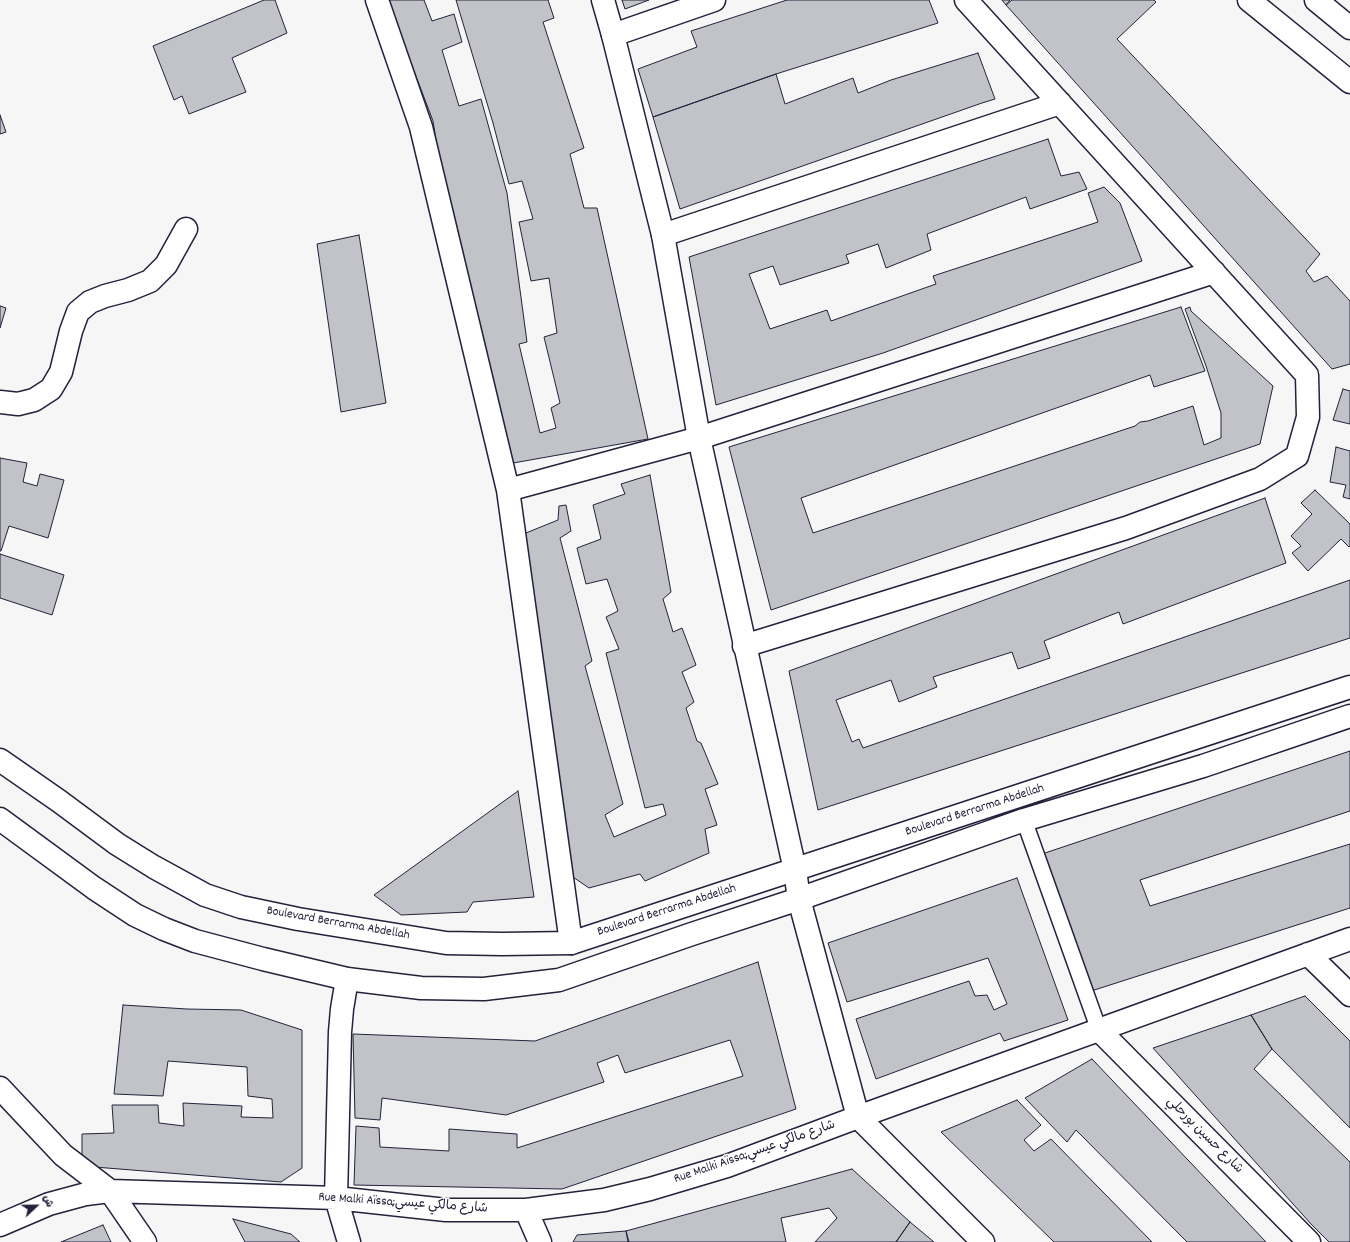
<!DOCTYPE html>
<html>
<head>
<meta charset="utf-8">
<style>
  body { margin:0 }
  #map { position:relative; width:1350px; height:1242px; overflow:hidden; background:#f6f6f7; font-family:Dekko,"Playpen Sans Arabic",sans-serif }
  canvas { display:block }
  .north { position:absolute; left:16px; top:1186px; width:40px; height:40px; -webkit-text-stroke:3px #fff; paint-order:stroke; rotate:68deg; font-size:11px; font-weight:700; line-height:16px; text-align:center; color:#22223b }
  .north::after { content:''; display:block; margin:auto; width:14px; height:18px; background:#22223b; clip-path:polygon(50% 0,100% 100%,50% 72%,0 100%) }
</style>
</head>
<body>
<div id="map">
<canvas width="1350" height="1242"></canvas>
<div class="north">ش</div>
</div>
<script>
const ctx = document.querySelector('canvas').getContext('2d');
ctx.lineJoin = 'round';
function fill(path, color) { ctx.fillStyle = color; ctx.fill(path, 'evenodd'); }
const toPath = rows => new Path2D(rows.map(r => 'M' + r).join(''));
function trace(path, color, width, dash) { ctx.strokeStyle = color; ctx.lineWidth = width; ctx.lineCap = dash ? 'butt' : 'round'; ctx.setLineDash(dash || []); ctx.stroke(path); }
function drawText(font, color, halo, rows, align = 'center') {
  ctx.font = font + ' Dekko,"Playpen Sans Arabic",sans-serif'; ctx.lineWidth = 3; ctx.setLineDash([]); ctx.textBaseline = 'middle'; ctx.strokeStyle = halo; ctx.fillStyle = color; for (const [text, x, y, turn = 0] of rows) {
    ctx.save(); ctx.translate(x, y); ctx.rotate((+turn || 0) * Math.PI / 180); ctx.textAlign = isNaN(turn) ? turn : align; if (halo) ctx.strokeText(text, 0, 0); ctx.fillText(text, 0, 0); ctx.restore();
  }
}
const building = toPath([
  [264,0,275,0,287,33,232,58,246,92,189,114,182,96,174,100,153,46,264,0],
  [387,0,424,0,432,21,454,14,462,42,442,50,459,106,481,99,507,193,527,342,519,344,540,433,556,428,551,408,560,403,544,337,557,333,549,278,531,281,519,222,533,219,522,181,509,184,493,123,456,0,548,0,554,18,543,22,584,148,570,154,584,208,597,208,648,439,502,465,445,196,433,121,387,0],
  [622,0,649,0,625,9,622,0],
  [787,0,929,0,938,23,776,74,653,117,638,69,697,47,691,31,787,0],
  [1002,0,1010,0,1006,5,1002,0],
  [1012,0,1154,0,1156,2,1117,39,1320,254,1306,271,1314,282,1327,276,1350,301,1350,364,1332,369,1006,5,1012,0],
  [978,53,995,99,982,103,680,209,653,117,776,74,785,104,853,78,858,93,891,80,978,53],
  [0,115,6,132,0,134,0,115],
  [1048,139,1061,176,1079,172,1087,189,1030,209,1026,197,927,234,931,250,886,268,878,244,846,255,849,263,780,285,773,266,749,274,770,329,827,310,831,321,936,284,933,276,1098,222,1088,193,1104,187,1120,203,1142,261,883,353,716,405,689,257,1048,139],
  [359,235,386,403,341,412,317,244,359,235],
  [0,306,6,308,0,328,0,306],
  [1181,307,1205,371,1154,387,1150,375,801,498,813,533,1135,426,1140,422,1148,421,1193,406,1204,445,1221,438,1221,413,1206,366,1185,309,1190,307,1191,311,1273,386,1260,444,771,610,729,447,1181,307],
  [1343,389,1350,391,1350,424,1333,420,1343,389],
  [1336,447,1350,451,1350,499,1343,497,1346,485,1330,482,1336,447],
  [0,458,27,463,23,482,37,486,40,474,64,480,48,538,9,526,1,551,0,551,0,458],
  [650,475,671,592,663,599,673,632,682,628,696,665,682,672,694,702,686,708,697,741,701,743,718,784,705,789,717,825,705,829,709,853,645,881,640,874,589,888,570,875,521,535,558,520,559,506,566,505,571,531,560,538,592,661,585,666,623,804,605,815,614,837,666,815,663,804,645,808,606,653,619,649,606,617,618,611,607,579,586,584,577,548,601,539,593,505,625,494,621,484,650,475],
  [1315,490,1350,524,1350,546,1349,547,1341,539,1308,571,1292,553,1301,546,1291,536,1312,514,1301,503,1315,490],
  [1265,498,1286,563,1123,624,1119,612,1044,641,1050,658,1018,669,1012,652,933,677,937,687,899,702,891,680,836,700,852,742,859,739,863,748,1350,580,1350,638,818,810,789,671,1265,498],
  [0,554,64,575,52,615,0,598,0,554],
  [1350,751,1350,811,1140,880,1150,906,1350,844,1350,908,1085,993,1036,856,1350,751],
  [518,791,534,897,473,902,467,912,401,915,374,895,518,791],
  [1017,878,1068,1020,1004,1041,1000,1033,876,1079,856,1019,969,981,975,996,987,995,994,1010,1007,1004,988,958,847,1002,828,943,1017,878],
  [758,962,796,1109,562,1189,354,1185,356,1126,379,1128,380,1147,449,1151,449,1129,517,1134,517,1148,743,1076,730,1040,625,1073,618,1055,597,1063,604,1082,506,1115,382,1098,380,1120,355,1118,353,1034,535,1041,758,962],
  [1305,996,1350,1041,1350,1128,1272,1049,1251,1015,1305,996],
  [123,1005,187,1009,241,1010,302,1030,302,1168,281,1182,82,1166,82,1134,114,1133,112,1105,158,1105,159,1123,184,1126,183,1103,242,1106,241,1117,273,1118,272,1099,248,1096,247,1067,168,1061,163,1096,114,1094,123,1005],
  [1251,1015,1272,1049,1254,1069,1350,1162,1350,1242,1329,1242,1311,1224,1153,1048,1251,1015],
  [1092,1059,1266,1242,1187,1242,1076,1130,1067,1142,1025,1098,1092,1059],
  [1017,1100,1041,1125,1024,1140,1034,1151,1051,1139,1152,1242,1054,1242,941,1132,1017,1100],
  [852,1169,910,1222,896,1242,815,1242,837,1218,829,1208,781,1218,786,1242,628,1242,626,1231,852,1169],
  [233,1219,291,1234,300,1242,245,1242,233,1219],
  [910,1222,934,1242,896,1242,910,1222],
  [103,1225,111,1242,61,1242,103,1225],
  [626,1231,629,1242,573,1242,577,1235,626,1231]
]);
const service = toPath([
  [1024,820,1099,1030]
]);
const minor = toPath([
  [377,0,421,127,508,490,571,943],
  [613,35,714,0],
  [663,235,1060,103],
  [0,402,18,404,34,400,51,389,61,372,71,331,78,312,90,302,105,296,128,290,150,281,166,265,186,229],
  [508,490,699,438,1214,272],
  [744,646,1126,528,1260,479,1297,456,1308,417,1307,375,966,0],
  [1308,954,1350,995],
  [347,979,342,1009,340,1032,336,1198,349,1242],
  [1099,1030,1309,1242],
  [0,1088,63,1155,110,1191,145,1242],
  [526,1210,540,1242],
  [0,1225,49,1204,86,1194,110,1191,336,1198,446,1210,526,1210,604,1200,650,1189,727,1166,858,1117,1350,939]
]);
const tertiary = toPath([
  [603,0,613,35,663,235,699,438,795,870,799,899,858,1117,983,1242]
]);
const secondary = toPath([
  [1249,0,1350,82],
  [1316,0,1350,28],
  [0,760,59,801,117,844,154,867,205,895,241,907,298,919,446,943,502,944,571,943,1350,687],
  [0,819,94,888,135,915,164,929,195,941,263,959,347,979,421,988,484,989,559,980,692,934,799,899,1024,820,1203,766,1350,716]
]);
const streetNames = [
  ["Boulevard Berrarma Abdellah",975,811,-18],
  ["Boulevard Berrarma Abdellah",667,911,-18],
  ["Boulevard Berrarma Abdellah",338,924,10],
  ["شارع حسين بورحلي",1204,1136,45],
  ["Rue Malki Aïssa;شارع مالكي عيسي",755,1153,-19],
  ["Rue Malki Aïssa;شارع مالكي عيسي",403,1204,4]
];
fill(building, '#c2c2c9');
trace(building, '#22223b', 1);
trace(service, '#22223b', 18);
trace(minor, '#22223b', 25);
trace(tertiary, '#22223b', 25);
trace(secondary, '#22223b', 25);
trace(service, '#fff', 15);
trace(minor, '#fff', 22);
trace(tertiary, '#fff', 22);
trace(secondary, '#fff', 22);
drawText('13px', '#22223b', '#fff', streetNames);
</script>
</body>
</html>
